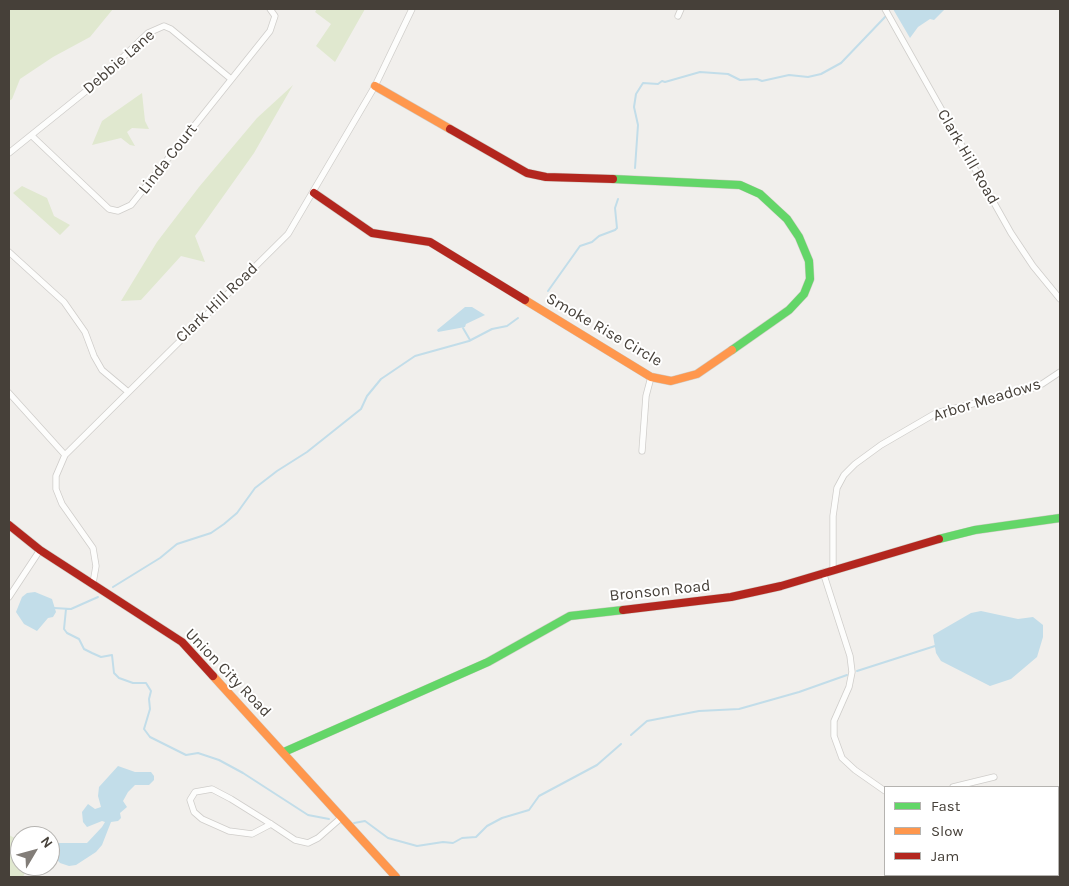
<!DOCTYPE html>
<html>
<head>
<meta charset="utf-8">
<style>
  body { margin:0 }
  #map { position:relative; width:1069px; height:886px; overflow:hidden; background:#f1efec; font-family:Karla,sans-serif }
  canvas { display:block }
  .frame { position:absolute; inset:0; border:10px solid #464039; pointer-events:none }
  .legend { position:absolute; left:884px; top:786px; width:175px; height:90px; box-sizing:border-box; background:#fff; border:1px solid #b5b3b0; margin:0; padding:6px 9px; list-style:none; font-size:15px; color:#464039 }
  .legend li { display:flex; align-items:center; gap:10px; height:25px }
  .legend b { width:25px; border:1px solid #b5b3b0 }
  .north { position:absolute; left:10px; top:826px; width:50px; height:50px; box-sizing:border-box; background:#fff; border:1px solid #b5b3b0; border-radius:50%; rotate:53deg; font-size:14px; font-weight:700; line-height:20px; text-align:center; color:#464039 }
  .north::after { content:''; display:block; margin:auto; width:18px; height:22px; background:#827d78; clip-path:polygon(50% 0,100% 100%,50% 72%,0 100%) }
</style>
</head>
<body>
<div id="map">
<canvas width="1069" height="886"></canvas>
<div class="frame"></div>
<ul class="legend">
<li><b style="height:6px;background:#63d668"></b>Fast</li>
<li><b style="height:6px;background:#ff974d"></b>Slow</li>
<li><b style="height:6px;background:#b3261e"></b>Jam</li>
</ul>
<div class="north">N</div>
</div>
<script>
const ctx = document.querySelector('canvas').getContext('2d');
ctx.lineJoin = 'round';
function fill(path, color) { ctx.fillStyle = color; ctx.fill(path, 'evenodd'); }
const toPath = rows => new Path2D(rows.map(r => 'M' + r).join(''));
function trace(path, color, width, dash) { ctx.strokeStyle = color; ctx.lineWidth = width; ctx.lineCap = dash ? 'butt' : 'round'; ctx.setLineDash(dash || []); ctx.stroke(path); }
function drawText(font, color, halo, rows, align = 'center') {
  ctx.font = font + ' Karla,sans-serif'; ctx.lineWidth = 4; ctx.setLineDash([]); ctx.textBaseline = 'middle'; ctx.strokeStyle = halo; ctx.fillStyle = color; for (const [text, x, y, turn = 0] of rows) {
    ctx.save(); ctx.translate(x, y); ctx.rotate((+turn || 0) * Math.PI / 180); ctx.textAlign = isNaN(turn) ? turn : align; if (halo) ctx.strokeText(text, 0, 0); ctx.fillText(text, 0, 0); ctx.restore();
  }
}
const green = toPath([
  [9,9,113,9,90,37,53,57,20,79,12,99,9,101],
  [317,9,365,9,335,62,316,46,331,24,315,12],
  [293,85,254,153,195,236,205,262,181,256,141,300,121,301,157,242,199,187,257,118],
  [142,93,145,121,149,129,132,128,127,132,135,146,130,145,121,138,92,145,102,121],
  [22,186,47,198,54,216,70,225,60,235,13,193],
  [9,835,20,841,20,866,28,866,23,877,9,877]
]);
const water = toPath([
  [893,9,945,9,934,20,930,19,918,27,910,38],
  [465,307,472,307,485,315,466,324,465,327,438,332,437,330],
  [35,592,52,599,56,612,53,617,48,618,37,631,24,624,16,612,22,597,27,593],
  [981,611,1018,619,1033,617,1043,625,1043,637,1037,657,1011,679,990,686,941,661,936,653,933,635,971,613],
  [118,766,135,772,151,772,154,776,154,780,149,785,135,785,128,792,123,801,127,807,120,813,121,818,118,821,111,822,102,845,96,852,76,865,69,866,60,863,50,852,50,843,87,843,102,827,105,822,102,821,87,827,83,822,82,812,88,804,95,809,101,807,98,796,99,787]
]);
const stream = toPath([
  [635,168,638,125,634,107,636,94,643,83,658,84,662,81,665,82,700,72,728,74,740,80,757,79,762,81,789,75,808,77,821,74,841,63,885,17],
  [548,291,580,246,592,242,599,236,615,230,617,228,615,208,618,199],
  [463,328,470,340],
  [113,587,160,558,177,544,211,533,224,524,237,513,255,488,277,471,307,452,361,409,367,396,381,379,415,356,469,341,492,329,507,326,518,318],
  [54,608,71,609,98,597],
  [66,609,64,629,67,633,79,639,84,649,92,653,101,657,112,655,114,673,119,678,133,683,146,683,151,691,149,699,150,709,144,729,150,737,186,755,198,753,219,760,243,773,308,815,329,819],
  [857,671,935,646],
  [631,735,647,721,699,711,739,709,799,692,847,675],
  [354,823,365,821,388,838,417,846,443,842,453,843,462,838,476,837,487,826,502,818,529,810,539,796,597,765,621,744]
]);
const street = toPath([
  [885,9,1011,233,1033,266,1060,299],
  [678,16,681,9],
  [32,136,109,209,118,211,131,205,270,31,275,16,270,9],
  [9,153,96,83,148,33,164,26,171,29,231,79],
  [9,252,64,302,85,332,94,356,102,370,127,391],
  [9,393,65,455],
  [642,451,646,396,651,377],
  [833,569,833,516,837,488,844,475,855,464,881,445,936,413,1028,390,1042,384,1060,372],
  [823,572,850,656,852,672,849,687,834,721,834,736,842,758,855,770,885,791],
  [93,583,96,566,93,548,62,504,56,489,56,476,65,455,288,234,375,86,412,9],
  [9,597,40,550],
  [953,787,994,777],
  [271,824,252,834,229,831,202,819,194,812,190,800,195,792,212,789,231,799,271,824,295,840,308,843,318,838,342,817]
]);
const fast = toPath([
  [613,179,740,185,760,194,787,219,799,237,809,261,810,279,804,294,789,310,732,350],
  [939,539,975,530,1060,518],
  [284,752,488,662,570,616,623,610]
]);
const slow = toPath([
  [375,86,450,129],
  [525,300,651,377,671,381,697,374,732,350],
  [213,676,396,877]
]);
const jam = toPath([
  [450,129,527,173,546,177,613,179],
  [314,193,372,233,430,242,525,300],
  [9,525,40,550,182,642,213,676],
  [623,610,731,597,781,586,939,539]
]);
const streetNames = [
  ["Debbie Lane",119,62,-41],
  ["Clark Hill Road",968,157,60],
  ["Linda Court",168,159,-52],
  ["Clark Hill Road",217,303,-44],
  ["Smoke Rise Circle",604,330,30],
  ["Arbor Meadows",987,400,-17],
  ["Bronson Road",660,591,-6],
  ["Union City Road",228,673,46]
];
fill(green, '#e0e8cf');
fill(water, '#c2dde9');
trace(stream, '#c2dde9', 2);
trace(street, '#cfcdca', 7);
trace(fast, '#cfcbc4', 9);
trace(slow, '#cfcbc4', 9);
trace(jam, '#cfcbc4', 9);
trace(street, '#fdfdfc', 5.5);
trace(fast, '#63d668', 8);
trace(slow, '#ff974d', 8);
trace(jam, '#b3261e', 8);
drawText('16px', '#464039', '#fff', streetNames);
</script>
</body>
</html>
